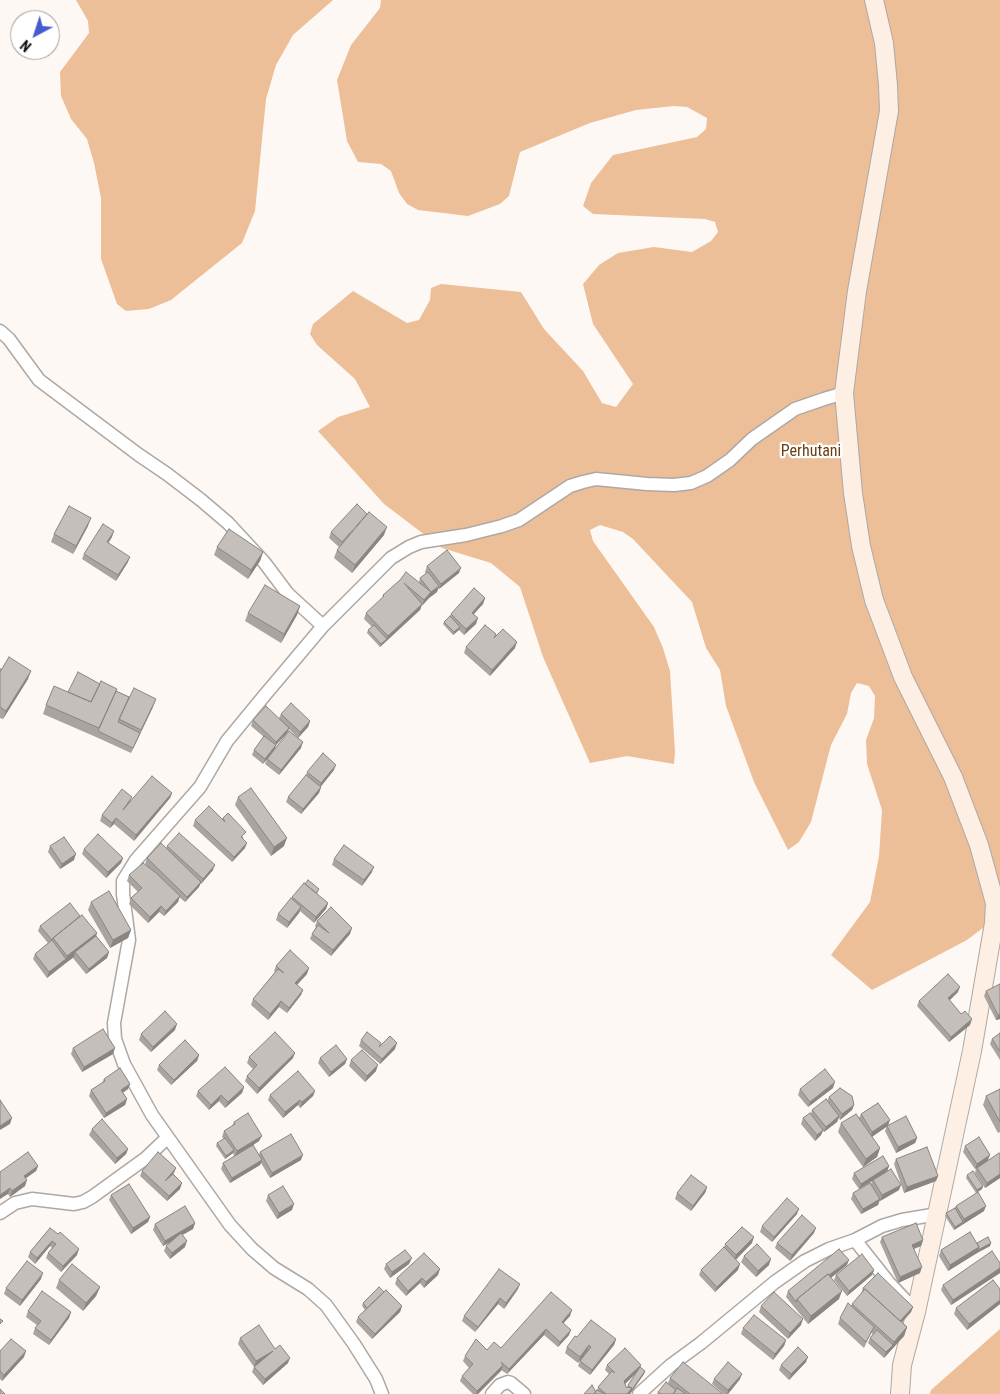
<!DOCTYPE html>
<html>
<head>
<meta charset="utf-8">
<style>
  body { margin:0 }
  #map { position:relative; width:1000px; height:1394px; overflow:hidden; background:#fef8f4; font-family:"Roboto Condensed",sans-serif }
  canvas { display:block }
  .north { position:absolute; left:10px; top:10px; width:50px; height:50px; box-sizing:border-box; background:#fff; border:1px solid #9e9d9d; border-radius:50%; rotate:220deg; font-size:14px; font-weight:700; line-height:20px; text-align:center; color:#0d0b0a }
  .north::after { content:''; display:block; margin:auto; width:18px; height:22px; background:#475acf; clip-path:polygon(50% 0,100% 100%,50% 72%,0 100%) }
</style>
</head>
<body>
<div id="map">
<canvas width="1000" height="1394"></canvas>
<div class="north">N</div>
</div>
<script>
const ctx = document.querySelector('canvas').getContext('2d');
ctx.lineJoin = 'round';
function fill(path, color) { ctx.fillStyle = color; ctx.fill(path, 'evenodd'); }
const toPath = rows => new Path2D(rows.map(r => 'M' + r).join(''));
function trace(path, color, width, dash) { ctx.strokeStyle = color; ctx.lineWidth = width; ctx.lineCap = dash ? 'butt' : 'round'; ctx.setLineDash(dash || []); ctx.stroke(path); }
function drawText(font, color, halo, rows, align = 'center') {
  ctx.font = font + ' "Roboto Condensed",sans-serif'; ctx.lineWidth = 4.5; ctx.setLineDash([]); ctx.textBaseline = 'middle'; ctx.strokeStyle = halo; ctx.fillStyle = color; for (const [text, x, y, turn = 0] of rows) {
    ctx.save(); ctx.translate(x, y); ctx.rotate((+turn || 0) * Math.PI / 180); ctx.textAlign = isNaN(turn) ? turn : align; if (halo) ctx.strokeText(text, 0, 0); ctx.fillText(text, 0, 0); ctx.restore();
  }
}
const forest = toPath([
  [76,0,333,0,293,35,276,65,266,99,255,211,242,243,171,300,149,309,126,311,117,304,101,259,101,198,94,163,87,139,71,119,61,96,60,72,89,33,88,21],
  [381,0,1000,0,1000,915,967,940,872,990,831,955,870,902,879,856,882,810,867,764,866,740,874,718,875,696,869,686,857,683,851,693,847,714,831,745,811,822,799,842,788,850,754,782,726,706,720,670,706,648,692,602,633,539,623,532,600,525,590,530,593,541,654,627,663,648,670,671,675,752,674,764,627,756,590,763,543,657,520,587,491,563,442,548,384,504,318,431,338,417,370,407,355,379,317,345,310,334,313,324,353,291,407,323,419,320,430,300,431,288,441,284,521,292,544,329,583,371,602,403,616,407,633,384,593,324,583,284,599,265,618,253,654,247,692,252,711,241,718,232,715,222,705,219,593,214,583,206,591,183,613,155,697,137,706,129,707,118,687,107,674,106,636,110,590,123,520,152,509,196,500,204,468,216,418,210,407,204,399,193,391,171,381,164,358,162,347,141,337,80,351,45,380,8],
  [1000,1329,1000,1394,930,1394,931,1390]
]);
const street = toPath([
  [0,331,9,339,39,380,139,455,167,474,201,500,228,523,264,562,288,594,323,626],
  [0,1213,15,1203,32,1199,74,1204,83,1202,92,1197,146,1158,167,1138],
  [855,1240,889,1283,906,1301],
  [382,1394,376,1379,354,1344,326,1305,308,1289,274,1268,252,1249,230,1225,152,1115,124,1064,115,1039,114,1023,129,940,123,894,123,881,136,860,200,787,227,741,264,696,323,626,391,558,409,547,421,542,466,535,502,526,519,520,570,486,583,482,596,479,647,484,674,485,691,483,707,476,730,460,752,439,795,409,824,399,844,393],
  [492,1394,500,1385,508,1382,511,1383,524,1394],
  [639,1394,671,1365,701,1343,775,1282,805,1261,829,1249,855,1240,882,1226,902,1220,938,1214]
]);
const secondary = toPath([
  [874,0,884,43,888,85,889,111,857,291,844,393,853,493,861,546,874,600,903,677,953,777,979,845,995,903,994,923,972,1051,916,1312,902,1365,900,1394]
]);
const wall = toPath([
  [88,526,73,554,51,542,54,534],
  [331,532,384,535,352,573,334,558,337,550,339,547,329,538],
  [112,537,108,543,128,562,116,581,82,559,84,554],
  [217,547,263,552,260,561,248,579,214,555],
  [427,566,459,573,439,589,438,588,437,592,429,598,422,605,420,610,380,647,367,633,368,630,372,627,364,619,366,613,382,599,383,595,419,582,420,578,426,574,425,572],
  [485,598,483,604,474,614,476,624,464,635,459,630,453,635,443,624,444,622,450,616,451,614],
  [300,606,297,615,281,643,245,621,248,613],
  [466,647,515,648,490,676,464,653],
  [0,668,28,679,3,719,0,718],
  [116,691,153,707,131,753,96,737,43,714,46,705,68,692],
  [281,714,310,721,308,727,298,738,289,729,287,733,276,745,274,751,301,748,279,775,265,764,267,759,263,764,252,755,254,750,264,737,251,726,253,720,279,718],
  [334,770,320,787,321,787,319,793,301,814,286,802,288,797,306,776,307,772],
  [172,793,170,798,134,841,114,824,110,828,100,821,102,815,132,797,130,801],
  [238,797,284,846,271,856,235,805],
  [223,818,244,838,243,838,245,848,232,862,193,826,195,820,222,819],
  [50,846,74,860,60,869,48,852],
  [167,846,213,870,201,884,200,884,199,887,185,902,179,897,178,902,164,916,159,912,148,923,129,904,131,898,138,892,127,881,129,875,148,867,145,864,147,858,166,848],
  [84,849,123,858,121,863,106,878,82,854],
  [334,859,372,872,362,886,332,865],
  [319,889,317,894,328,903,326,909,314,923,300,911,299,913,287,928,276,920,278,914,292,899,292,897],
  [91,902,131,930,128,938,110,948,88,910],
  [80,916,97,933,96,936,109,952,107,958,86,974,73,958,74,957,47,978,33,959,35,954,48,943,38,931,40,926],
  [317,921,350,934,331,956,310,939,312,934,316,927,315,926],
  [276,966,307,974,297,985,303,990,301,995,287,1013,279,1007,268,1020,251,1005,253,999,275,972,274,971],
  [986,991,1000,1019,996,1020,984,996],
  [958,992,949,1000,970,1025,949,1042,917,1006,919,1001],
  [175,1030,151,1052,139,1040,141,1034],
  [1000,1033,1000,1060,990,1044,992,1039],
  [361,1040,380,1046,395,1049,380,1064,359,1046],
  [73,1048,113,1054,82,1072,71,1054],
  [199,1055,197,1061,171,1085,157,1070,159,1065],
  [249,1057,293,1058,257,1094,245,1081,247,1076,253,1069,247,1063],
  [320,1058,347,1059,345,1064,329,1077,318,1063],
  [351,1060,376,1071,365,1082,349,1066],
  [104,1079,130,1084,128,1089,123,1093,127,1099,125,1105,104,1118,89,1096,91,1090,102,1083],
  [244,1087,242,1093,225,1108,219,1101,209,1110,196,1096,198,1091],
  [833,1088,808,1107,798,1095,800,1089],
  [1000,1089,1000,1132,998,1133,983,1105,986,1096],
  [315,1091,313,1096,300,1108,298,1105,283,1118,268,1100,270,1095],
  [829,1097,854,1105,852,1110,840,1120,839,1118,837,1122,824,1132,823,1131,821,1135,815,1141,801,1124,803,1118,811,1114,812,1110,827,1101],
  [861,1114,917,1138,915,1143,896,1153,885,1131,887,1126,872,1137,880,1148,877,1157,863,1167,838,1132,841,1123,859,1118],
  [234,1122,259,1141,253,1145,259,1155,260,1152,301,1160,270,1178,261,1163,260,1165,230,1183,221,1169,223,1163,234,1156,233,1153,225,1159,216,1146,217,1143,224,1139,222,1137,224,1131,232,1126],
  [92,1129,128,1149,126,1154,115,1164,89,1135],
  [965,1146,988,1160,1000,1155,1000,1178,985,1188,975,1173,976,1168,975,1169,963,1152],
  [896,1159,938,1176,936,1181,904,1193,894,1164],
  [38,1166,36,1171,26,1178,25,1186,10,1197,8,1194,0,1172],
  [889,1166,887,1171,899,1190,880,1201,880,1200,878,1205,861,1214,851,1199,853,1193,871,1184,872,1181,859,1189,852,1179,854,1173],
  [142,1171,174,1174,180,1189,167,1201,140,1176],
  [967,1175,983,1186,982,1189,976,1193,966,1178],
  [707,1187,705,1193,691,1211,675,1199,677,1193],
  [111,1195,150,1217,148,1222,131,1234,109,1200],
  [268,1195,292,1210,277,1219,266,1201],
  [956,1206,984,1211,954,1230,945,1216,946,1213,955,1208],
  [797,1214,772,1242,760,1232,762,1226],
  [195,1223,193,1229,182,1235,185,1247,170,1259,164,1251,166,1246,169,1243,163,1246,153,1230,155,1224],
  [50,1228,77,1255,61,1272,46,1258,48,1253,52,1248,50,1246,35,1264,28,1257,30,1252],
  [814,1233,790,1261,775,1248,777,1243],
  [882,1237,923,1240,921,1246,914,1249,920,1273,898,1283,880,1242],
  [752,1243,736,1260,738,1270,715,1292,699,1275,701,1270,724,1248,725,1244],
  [977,1243,991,1243,990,1246,977,1253,948,1271,939,1256,941,1250],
  [744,1256,769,1265,756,1277,741,1262],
  [1000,1263,1000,1273,951,1305,941,1290,943,1285],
  [386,1264,409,1264,390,1278,384,1269],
  [847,1265,831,1278,839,1299,808,1324,786,1297,788,1291],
  [874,1270,872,1275,847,1296,834,1280,836,1275],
  [438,1275,424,1288,420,1283,406,1296,395,1284,397,1278],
  [41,1279,20,1306,4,1294,6,1288],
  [59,1280,100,1287,96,1296,83,1311,56,1288],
  [863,1288,913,1307,911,1312,902,1322,907,1327,904,1336,884,1358,868,1343,870,1338,873,1334,871,1333,864,1348,838,1324,840,1318,861,1294],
  [518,1289,504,1309,498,1304,475,1332,462,1321,464,1316],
  [1000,1289,1000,1304,967,1330,954,1314,956,1308],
  [384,1292,402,1306,400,1312,372,1339,356,1322,358,1317,365,1310,362,1306,363,1303],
  [761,1306,801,1325,788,1339,759,1312],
  [28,1311,71,1312,69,1318,49,1345,33,1334,35,1328,37,1325,26,1317],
  [570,1316,563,1323,569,1335,558,1347,544,1335,507,1374,501,1370,478,1394,473,1394,460,1381,462,1376,469,1368,463,1361,465,1356,487,1350,501,1348],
  [743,1328,786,1340,784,1346,773,1360,741,1334],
  [240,1338,275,1349,288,1363,263,1385,252,1372,254,1367,238,1344],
  [616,1339,614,1345,590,1375,578,1366,580,1361,587,1351,578,1363,565,1353,567,1347],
  [0,1350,24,1357,2,1381,0,1379],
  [806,1362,789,1380,779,1370,781,1365],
  [607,1365,640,1367,645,1371,644,1374,630,1394,584,1394,597,1391,598,1387,609,1374,605,1370],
  [636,1373,627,1387,626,1387,625,1384],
  [670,1378,723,1394,657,1394,658,1392,668,1383],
  [714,1379,740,1379,728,1394,724,1394,712,1384]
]);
const shadedWall = toPath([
  [91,518,88,526,73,554,76,546],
  [387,527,384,535,352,573,355,565],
  [114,531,112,537,105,548,107,542],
  [263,552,260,561,248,579,251,570],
  [130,557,128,562,116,581,118,575],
  [461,568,459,573,439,589,441,584],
  [439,586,437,592,429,598,422,606,424,600,431,592],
  [485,598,483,604,470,618,472,613],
  [422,604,420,610,380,647,381,644,387,639,388,636],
  [300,606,297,615,281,643,284,634],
  [478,618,476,624,464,635,466,629],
  [460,627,459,630,453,635,454,632],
  [517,642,515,648,490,676,492,670],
  [31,671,28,679,3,719,6,711],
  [156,699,153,707,131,753,133,748],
  [310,721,308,727,298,738,300,732],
  [289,728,287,733,276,745,274,751,263,764,265,759,274,747,276,742],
  [303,742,301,748,279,775,281,770],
  [336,765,334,770,319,789,321,783],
  [321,787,319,793,301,814,303,809],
  [172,793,170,798,134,841,136,835],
  [116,818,114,824,110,828,112,823],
  [287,838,284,846,271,856,274,847],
  [247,843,245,848,232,862,234,857],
  [76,854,74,860,60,869,62,864],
  [123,858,121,863,106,878,108,872],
  [215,865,213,870,201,884,203,879],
  [374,867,372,872,362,886,364,880],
  [201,882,199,887,185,902,187,897],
  [180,896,178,902,164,916,166,911],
  [328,903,326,909,314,923,316,917],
  [161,906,159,912,148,923,150,917],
  [301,907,299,913,287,928,289,922],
  [352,928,350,934,331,956,333,950],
  [131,930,128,938,110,948,113,940],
  [97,933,94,941,75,952,74,957,64,964,67,956],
  [109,952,107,958,86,974,89,969],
  [66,959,64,964,47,978,49,972],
  [309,968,307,974,293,989,295,983],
  [960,987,958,992,946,1004,948,998],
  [303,990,301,995,287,1013,289,1008],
  [281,1001,279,1007,268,1020,270,1014],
  [1000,1014,1000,1019,996,1020,998,1015],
  [972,1019,970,1025,949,1042,951,1037],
  [177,1024,175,1030,151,1052,153,1047],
  [397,1043,395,1049,380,1064,382,1059],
  [115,1048,113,1054,82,1072,84,1067],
  [295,1053,293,1058,257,1094,259,1088],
  [199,1055,197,1061,171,1085,174,1080],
  [347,1059,345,1064,329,1077,331,1072],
  [378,1065,376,1071,365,1082,367,1076],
  [835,1082,833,1088,808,1107,810,1102],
  [130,1084,128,1089,119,1095,121,1090],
  [244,1087,242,1093,225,1108,228,1102],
  [315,1091,313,1096,300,1108,302,1102],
  [221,1095,219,1101,209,1110,211,1105],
  [127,1099,125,1105,104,1118,106,1113],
  [300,1100,298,1105,283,1118,285,1112],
  [854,1105,852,1110,840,1120,842,1114],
  [839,1116,837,1122,824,1132,826,1127],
  [12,1118,10,1124,0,1130,0,1126],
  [890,1120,888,1126,870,1138,872,1132],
  [823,1130,821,1135,815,1141,817,1135],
  [262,1136,259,1141,235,1157,237,1151],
  [917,1138,915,1143,896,1153,898,1147],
  [880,1148,877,1157,863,1167,866,1159],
  [128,1149,126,1154,115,1164,117,1158],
  [234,1150,233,1153,225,1159,226,1156],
  [303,1155,301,1160,270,1178,272,1173],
  [990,1155,988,1160,975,1169,977,1164],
  [262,1160,260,1165,230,1183,232,1178],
  [38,1166,36,1171,22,1181,24,1176],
  [889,1166,887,1172,859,1189,861,1184],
  [176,1168,174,1173,163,1186,165,1181],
  [1000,1174,1000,1178,985,1188,987,1183],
  [938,1176,936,1181,904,1193,907,1187],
  [27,1180,25,1186,10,1197,12,1191],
  [182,1183,180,1189,167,1201,169,1196],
  [901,1185,899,1190,880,1201,882,1195],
  [983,1186,982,1189,976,1193,977,1190],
  [707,1187,705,1193,691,1211,693,1206],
  [10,1188,8,1194,0,1199,0,1195],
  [880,1199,878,1205,861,1214,863,1209],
  [294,1204,292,1210,277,1219,279,1213],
  [986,1206,984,1211,954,1230,955,1227,963,1222,964,1219],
  [799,1209,797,1214,772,1242,774,1237],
  [150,1217,148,1222,131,1234,133,1228],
  [195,1223,193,1229,163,1246,165,1241],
  [816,1228,814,1233,790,1261,792,1255],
  [754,1237,752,1243,734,1261,736,1255],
  [923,1240,921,1246,910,1250,912,1245],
  [52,1241,50,1246,35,1264,37,1258],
  [187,1241,185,1247,170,1259,172,1253],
  [991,1243,990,1246,977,1253,948,1271,950,1265,979,1247],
  [79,1249,77,1255,61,1272,63,1266],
  [412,1258,409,1264,390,1278,392,1272],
  [771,1259,769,1265,756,1277,758,1271],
  [849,1260,847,1265,800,1302,798,1300],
  [740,1264,738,1270,715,1292,717,1287],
  [922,1267,920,1273,898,1283,900,1277],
  [1000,1268,1000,1273,951,1305,953,1300],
  [440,1269,438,1275,424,1288,426,1282],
  [874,1270,872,1275,847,1296,849,1291],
  [43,1273,41,1279,20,1306,22,1300],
  [422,1278,420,1283,406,1296,408,1291],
  [520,1284,518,1289,504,1309,506,1303],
  [100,1287,96,1296,83,1311,86,1303],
  [842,1291,839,1299,808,1324,811,1316],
  [500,1298,498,1304,475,1332,478,1327],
  [1000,1300,1000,1304,967,1330,969,1324],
  [402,1306,400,1312,372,1339,375,1334],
  [913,1307,911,1312,897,1328,899,1322],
  [572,1310,570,1316,560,1327,562,1322],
  [71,1312,69,1318,49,1345,51,1340],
  [803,1319,801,1325,788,1339,790,1333],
  [907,1327,904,1336,884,1358,886,1352,892,1346,894,1342],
  [546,1329,544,1335,507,1374,509,1369],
  [571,1330,569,1335,558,1347,560,1342],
  [616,1339,614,1345,590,1375,592,1370],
  [786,1340,784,1346,773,1360,775,1354],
  [589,1345,587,1351,578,1363,580,1357],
  [26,1351,24,1357,2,1381,4,1375],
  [273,1351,254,1367,256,1361],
  [808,1357,806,1362,789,1380,791,1374],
  [290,1358,288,1363,263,1385,265,1379],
  [503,1365,501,1371,478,1394,476,1394,477,1391],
  [641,1365,639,1370,622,1387,624,1381],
  [645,1371,644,1374,630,1394,627,1394],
  [742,1374,740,1379,728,1394,727,1394,728,1390]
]);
const building = toPath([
  [357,504,367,514,342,542,331,532,357,504],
  [69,506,91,518,76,546,54,534,69,506],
  [369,512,387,527,355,565,337,550,369,512],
  [103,524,114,531,107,542,130,557,118,575,84,554,103,524],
  [229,529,263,552,251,570,217,547,229,529],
  [447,550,461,568,441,584,427,566,447,550],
  [406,572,431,592,420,578,428,572,439,586,431,592,424,600,404,583,422,604,388,636,366,613,384,596,383,595,400,580,406,572],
  [265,585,300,606,284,634,248,613,265,585],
  [474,588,485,598,472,613,478,618,466,629,451,614,474,588],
  [450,616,460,627,454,632,444,622,450,616],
  [374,625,387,639,381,644,368,630,374,625],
  [485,625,496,634,494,638,503,629,517,642,492,670,466,647,485,625],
  [9,657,31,671,6,711,0,707,0,672,9,657],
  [78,672,100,684,91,702,68,692,78,672],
  [101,681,117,689,99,728,46,705,54,686,91,702,101,681],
  [134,688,156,699,141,730,119,719,134,688],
  [116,691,129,697,118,722,140,733,133,748,98,731,116,691],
  [291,703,310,721,300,732,281,714,291,703],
  [266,706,289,728,276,742,253,720,266,706],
  [289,731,303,742,281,770,267,759,289,731],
  [264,736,276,745,265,759,254,750,264,736],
  [323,753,336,765,321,783,307,772,323,753],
  [306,775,321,787,303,809,288,797,306,775],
  [152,776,172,793,136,835,116,818,112,823,102,815,122,789,132,797,123,810,152,776],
  [251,788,287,838,274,847,238,797,251,788],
  [209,806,225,822,223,818,228,813,246,832,241,837,247,843,234,857,195,820,209,806],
  [179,833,215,865,203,879,167,846,179,833],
  [98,834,123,858,108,872,84,849,98,834],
  [64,837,76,854,62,864,50,846,64,837],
  [161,843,201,882,187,897,147,858,161,843],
  [344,845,374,867,364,880,334,859,344,845],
  [143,863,156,873,180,896,166,911,161,906,150,917,131,898,142,888,129,875,143,863],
  [308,880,319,889,316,893,305,884,308,880],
  [304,883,328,903,316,917,292,897,304,883],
  [109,891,131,930,113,940,91,902,109,891],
  [291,898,301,907,289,922,278,914,291,898],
  [70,903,80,916,53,938,52,940,40,926,70,903],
  [331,907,352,928,333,950,312,934,318,925,329,933,317,921,331,907],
  [82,915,97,933,67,956,53,938,82,915],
  [96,936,109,952,89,969,75,952,96,936],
  [52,940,66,959,49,972,35,954,52,940],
  [290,950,309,968,295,983,303,990,289,1008,281,1001,270,1014,253,999,278,969,284,973,276,966,290,950],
  [948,974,960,987,948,998,961,1014,965,1011,972,1019,951,1037,919,1001,948,974],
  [1000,984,1000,1014,998,1015,986,991,1000,984],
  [165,1011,177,1024,153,1047,141,1034,165,1011],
  [103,1029,115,1048,84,1067,73,1048,103,1029],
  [275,1032,295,1053,259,1088,247,1076,257,1065,249,1057,275,1032],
  [367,1032,381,1043,379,1047,390,1036,397,1043,382,1059,361,1040,367,1032],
  [1000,1033,1000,1051,992,1039,1000,1033],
  [185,1040,199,1055,174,1080,159,1065,185,1040],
  [336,1045,347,1059,331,1072,320,1058,336,1045],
  [362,1050,378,1065,367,1076,351,1060,362,1050],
  [225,1067,244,1087,228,1102,221,1095,211,1105,198,1091,225,1067],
  [120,1068,130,1084,121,1090,127,1099,106,1113,91,1090,105,1081,104,1079,120,1068],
  [825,1069,835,1082,810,1102,800,1089,825,1069],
  [298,1071,315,1091,302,1102,300,1100,285,1112,270,1095,298,1071],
  [840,1088,852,1096,854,1105,842,1114,829,1097,840,1088],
  [1000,1089,1000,1122,986,1096,1000,1089],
  [826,1099,839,1116,826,1127,812,1110,826,1099],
  [0,1100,12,1118,0,1126,0,1100],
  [878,1103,890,1120,872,1132,861,1114,878,1103],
  [248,1113,262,1136,237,1151,224,1131,235,1124,234,1122,248,1113],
  [810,1113,823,1130,817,1135,803,1118,810,1113],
  [856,1114,880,1148,866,1159,841,1123,856,1114],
  [906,1116,917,1138,898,1147,887,1126,906,1116],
  [102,1119,128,1149,117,1158,92,1129,102,1119],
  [291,1134,303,1155,272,1173,260,1152,291,1134],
  [979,1137,990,1155,977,1164,965,1146,979,1137],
  [225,1138,234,1150,226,1156,217,1143,225,1138],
  [253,1145,262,1160,232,1178,223,1163,253,1145],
  [927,1147,938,1176,907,1187,896,1159,927,1147],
  [28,1152,38,1166,24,1176,27,1180,12,1191,10,1188,0,1195,0,1172,28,1152],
  [158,1152,176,1168,165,1181,173,1174,182,1183,169,1196,142,1171,158,1152],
  [999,1153,1000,1155,1000,1174,987,1183,977,1168,999,1153],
  [883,1156,889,1166,861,1184,854,1173,883,1156],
  [891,1169,901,1185,882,1195,873,1180,891,1169],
  [973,1171,983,1186,977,1190,967,1175,973,1171],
  [691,1175,707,1187,693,1206,677,1193,691,1175],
  [870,1183,880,1199,863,1209,853,1193,870,1183],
  [129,1184,150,1217,133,1228,111,1195,129,1184],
  [283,1186,294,1204,279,1213,268,1195,283,1186],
  [978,1192,986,1206,964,1219,956,1206,978,1192],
  [787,1198,799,1209,774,1237,762,1226,787,1198],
  [185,1206,195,1223,165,1241,155,1224,185,1206],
  [955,1208,963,1222,955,1227,946,1213,955,1208],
  [802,1215,816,1228,792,1255,777,1243,802,1215],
  [916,1223,923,1240,912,1245,922,1267,900,1277,882,1237,916,1223],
  [742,1227,754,1237,736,1255,725,1244,742,1227],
  [50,1228,58,1234,60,1232,79,1249,63,1266,48,1253,56,1244,52,1241,37,1258,30,1252,50,1228],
  [970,1232,979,1247,950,1265,941,1250,970,1232],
  [181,1233,187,1241,172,1253,166,1246,181,1233],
  [988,1237,991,1243,978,1250,979,1247,977,1243,988,1237],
  [757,1244,771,1259,758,1271,744,1256,757,1244],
  [724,1247,740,1264,717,1287,701,1270,724,1247],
  [839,1249,849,1260,829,1275,828,1274,797,1299,796,1302,788,1291,839,1249],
  [405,1250,412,1258,392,1272,386,1264,405,1250],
  [992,1251,1000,1263,1000,1268,953,1300,943,1285,992,1251],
  [424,1253,440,1269,426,1282,422,1278,408,1291,397,1278,424,1253],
  [862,1254,874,1270,849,1291,836,1275,862,1254],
  [27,1261,43,1273,22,1300,6,1288,27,1261],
  [72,1264,100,1287,86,1303,59,1280,72,1264],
  [499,1269,520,1284,506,1303,500,1298,478,1327,464,1316,499,1269],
  [878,1273,913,1307,900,1321,865,1289,864,1290,863,1288,878,1273],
  [828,1274,842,1291,811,1316,797,1299,828,1274],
  [993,1280,1000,1289,1000,1300,969,1324,956,1308,993,1280],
  [379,1287,384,1292,367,1308,363,1303,379,1287],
  [865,1289,907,1327,894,1342,852,1304,865,1289],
  [386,1290,402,1306,375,1334,358,1317,386,1290],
  [42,1291,71,1312,51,1340,35,1328,41,1321,28,1311,42,1291],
  [551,1292,572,1310,562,1322,571,1330,560,1342,546,1329,509,1369,501,1362,503,1365,477,1391,462,1376,473,1364,465,1356,476,1339,487,1350,494,1342,501,1348,551,1292],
  [774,1292,803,1319,790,1333,761,1306,774,1292],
  [848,1303,874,1327,866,1342,840,1318,848,1303],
  [754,1315,786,1340,775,1354,743,1328,754,1315],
  [0,1319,3,1321,0,1324,0,1319],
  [591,1320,616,1339,592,1370,580,1361,591,1347,589,1345,580,1357,567,1347,575,1336,577,1337,591,1320],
  [259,1325,275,1349,280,1345,290,1358,265,1379,254,1367,273,1351,256,1361,240,1338,259,1325],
  [877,1330,893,1345,886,1352,870,1338,877,1330],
  [11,1339,26,1351,4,1375,0,1371,0,1351,11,1339],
  [798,1347,808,1357,791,1374,781,1365,798,1347],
  [625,1348,641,1365,624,1381,626,1387,632,1388,627,1394,606,1394,598,1387,612,1371,615,1373,607,1365,625,1348],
  [683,1362,723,1394,690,1394,670,1378,683,1362],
  [728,1362,742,1374,728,1390,714,1379,728,1362],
  [640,1367,645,1371,631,1391,632,1388,629,1387,628,1385,640,1367],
  [666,1382,676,1390,673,1394,661,1394,658,1392,666,1382],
  [592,1385,596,1392,594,1394,584,1394,592,1385],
  [677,1388,686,1394,673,1394,677,1388],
  [0,1389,5,1394,0,1394,0,1389],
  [597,1390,605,1394,594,1394,597,1390]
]);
const parkNames = [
  ["Perhutani",811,452]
];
fill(forest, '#edbf99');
trace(street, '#aea8a4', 15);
trace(secondary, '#aea8a4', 20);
trace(street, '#fff', 12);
trace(secondary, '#fdefe3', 18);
fill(wall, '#a9a4a0');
fill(shadedWall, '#898682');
fill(building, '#c4bfba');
trace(building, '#898682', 1);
drawText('16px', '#693e12', '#fff', parkNames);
</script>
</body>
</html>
